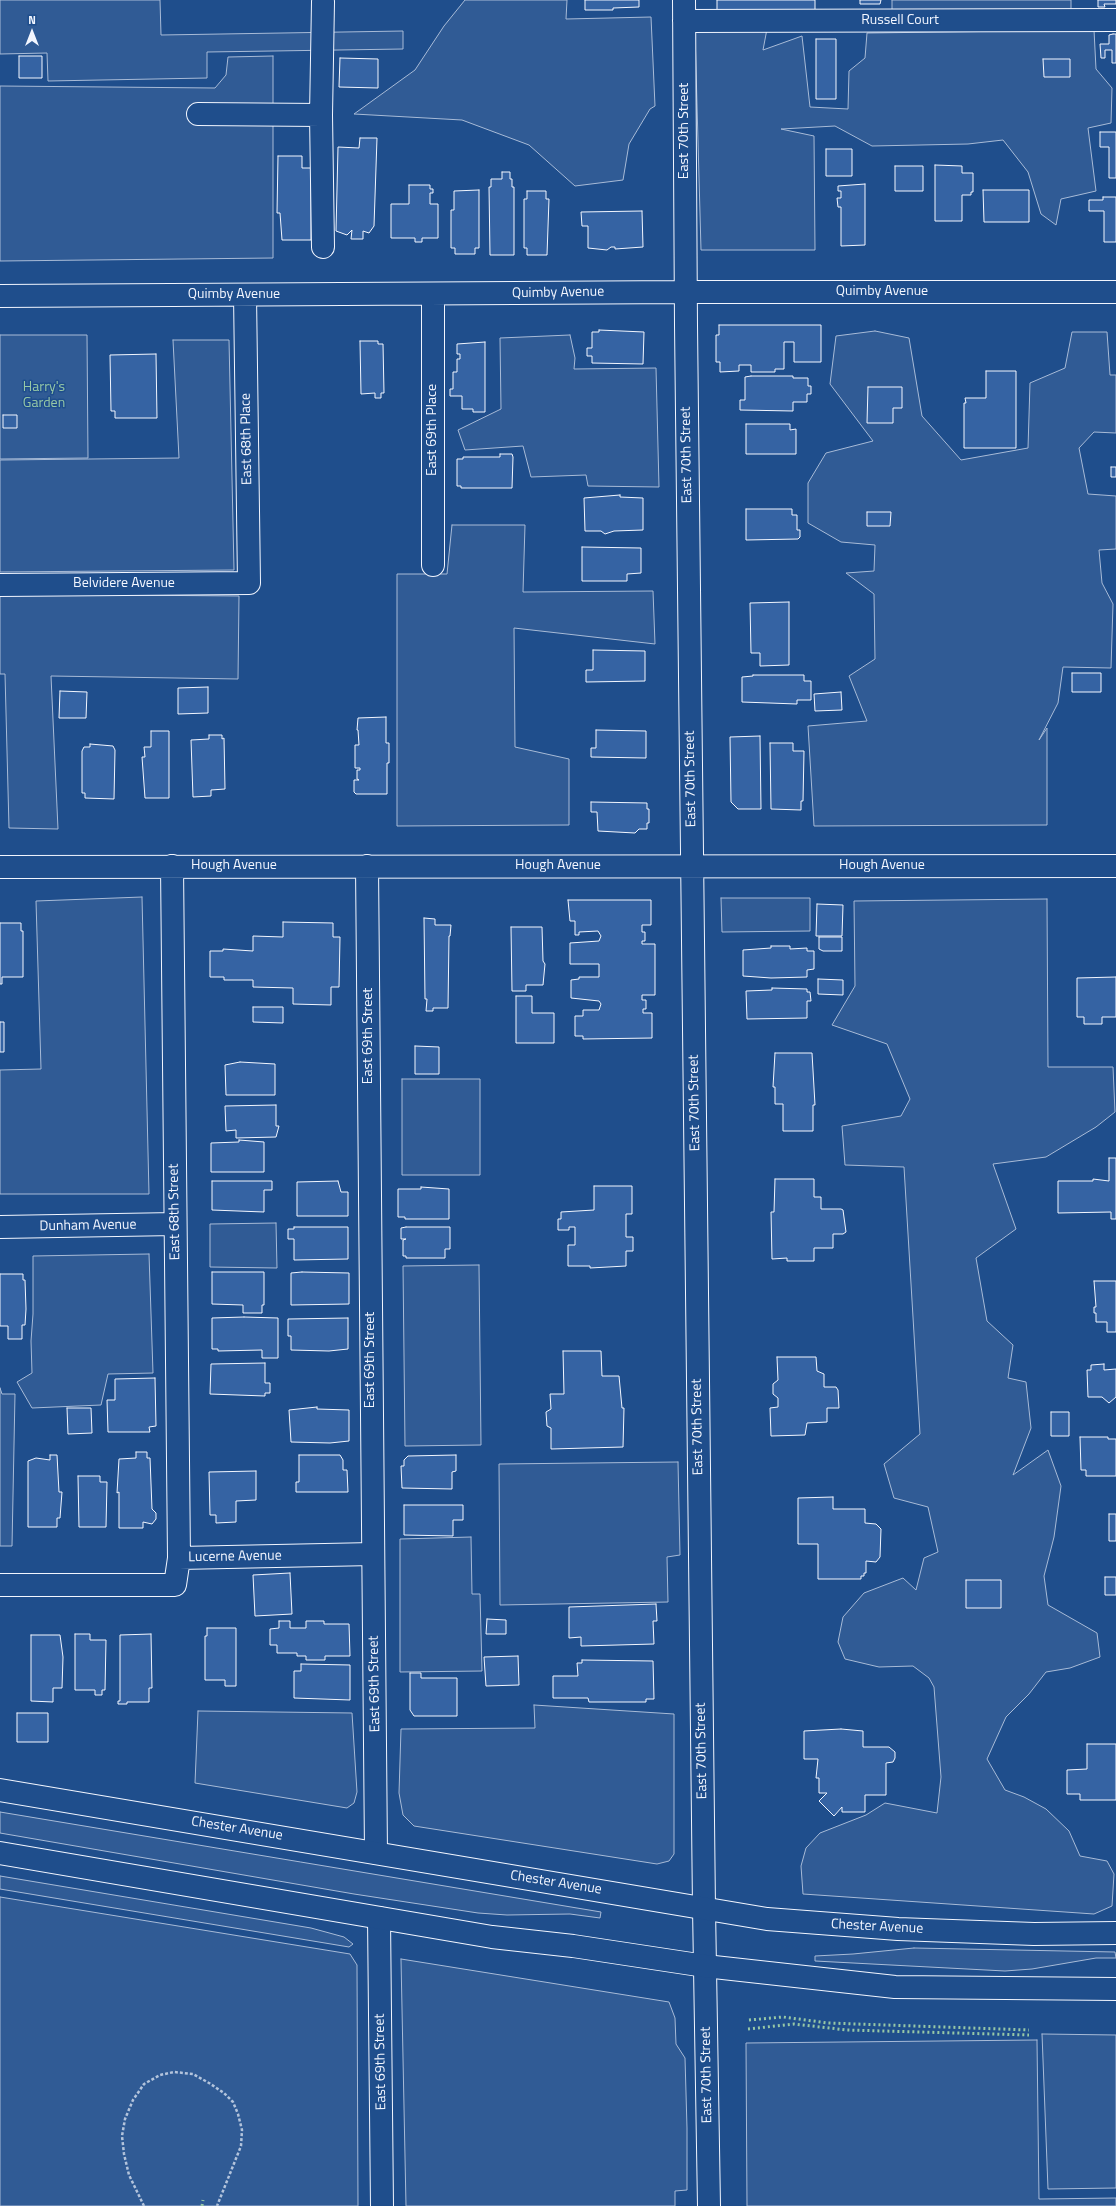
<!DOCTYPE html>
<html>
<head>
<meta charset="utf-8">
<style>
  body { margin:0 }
  #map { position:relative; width:1116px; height:2206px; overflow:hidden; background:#1f4e8c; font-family:"Titillium Web",sans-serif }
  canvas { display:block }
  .north { position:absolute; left:12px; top:12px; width:40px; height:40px; -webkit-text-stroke:3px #1f4e8c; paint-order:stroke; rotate:0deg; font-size:11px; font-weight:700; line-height:16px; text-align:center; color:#f2f6ff }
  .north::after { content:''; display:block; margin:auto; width:14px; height:18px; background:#f2f6ff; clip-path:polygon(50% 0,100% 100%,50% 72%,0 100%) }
</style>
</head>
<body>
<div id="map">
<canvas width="1116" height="2206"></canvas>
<div class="north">N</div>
</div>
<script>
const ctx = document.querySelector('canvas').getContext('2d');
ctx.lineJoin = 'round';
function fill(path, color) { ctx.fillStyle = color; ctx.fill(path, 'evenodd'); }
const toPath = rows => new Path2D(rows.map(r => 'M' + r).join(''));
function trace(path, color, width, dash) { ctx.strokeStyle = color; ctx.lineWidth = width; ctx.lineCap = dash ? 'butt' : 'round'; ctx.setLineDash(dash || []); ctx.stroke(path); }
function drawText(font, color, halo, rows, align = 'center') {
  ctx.font = font + ' "Titillium Web",sans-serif'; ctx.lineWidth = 3; ctx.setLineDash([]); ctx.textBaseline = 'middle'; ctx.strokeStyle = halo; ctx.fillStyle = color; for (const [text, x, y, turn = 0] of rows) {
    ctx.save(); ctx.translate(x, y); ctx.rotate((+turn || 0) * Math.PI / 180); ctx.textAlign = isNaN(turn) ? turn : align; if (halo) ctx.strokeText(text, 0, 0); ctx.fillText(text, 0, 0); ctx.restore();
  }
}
const built = toPath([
  [0,0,160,0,161,35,403,31,403,49,207,52,207,78,48,81,47,53,0,54,0,0],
  [465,0,567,0,566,19,651,17,655,106,650,109,629,144,623,180,575,186,529,145,462,120,354,114,415,70,444,26,465,0],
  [892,0,1071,0,1071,14,892,12,892,0],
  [767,29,763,50,802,36,810,107,848,109,849,71,865,58,867,33,1094,30,1096,69,1112,88,1111,123,1088,128,1096,191,1061,199,1056,225,1041,214,1028,172,1003,140,968,144,872,146,835,126,781,129,814,136,815,250,701,250,695,32,767,29],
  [273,56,273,258,0,261,0,86,215,88,226,75,228,57,273,56],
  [875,331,909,338,922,416,961,460,1028,448,1030,383,1065,368,1072,332,1107,332,1110,375,1116,375,1116,433,1094,432,1079,448,1088,494,1116,496,1116,549,1099,550,1102,583,1113,604,1111,668,1063,667,1058,703,1039,740,1047,728,1047,825,814,826,808,726,867,721,849,676,875,659,874,594,846,573,874,571,875,545,841,542,808,523,808,483,826,453,873,441,830,384,836,336,875,331],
  [0,335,87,335,88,458,0,459,0,335],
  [570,335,575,358,574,369,656,368,659,487,588,486,586,475,531,477,523,446,465,450,458,430,501,409,500,338,570,335],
  [173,340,229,340,234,570,0,572,0,460,179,458,173,340],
  [452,525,525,525,523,592,653,591,655,644,514,628,515,747,569,759,569,825,397,826,397,574,447,574,452,525],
  [0,594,239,596,238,679,51,676,58,829,9,828,5,674,0,674,0,594],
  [142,897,149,1194,0,1194,0,1070,41,1069,36,901,142,897],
  [721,898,810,898,810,931,722,932,721,898],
  [1047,899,1048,1067,1113,1067,1115,1112,1096,1127,1046,1157,993,1164,1016,1229,976,1258,987,1321,1013,1345,1008,1378,1026,1382,1031,1428,1013,1475,1048,1450,1061,1486,1054,1537,1044,1576,1048,1605,1097,1633,1100,1657,1070,1668,1046,1672,1029,1694,1006,1717,987,1759,1005,1790,1024,1797,1046,1809,1069,1831,1080,1856,1107,1861,1114,1874,1112,1906,1094,1914,803,1894,801,1866,806,1848,820,1833,866,1815,885,1803,937,1813,941,1777,934,1687,929,1678,913,1666,879,1667,845,1659,838,1642,843,1617,864,1593,903,1578,916,1590,924,1558,938,1552,928,1507,894,1498,884,1464,920,1434,904,1167,845,1165,842,1126,901,1116,910,1099,887,1044,832,1025,855,986,854,901,1047,899],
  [402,1079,480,1079,480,1175,402,1175,402,1079],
  [276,1223,277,1268,210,1267,210,1224,276,1223],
  [149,1254,153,1373,108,1374,101,1405,32,1408,17,1382,32,1373,31,1341,33,1314,33,1256,149,1254],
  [479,1265,481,1445,405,1446,403,1266,479,1265],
  [0,1388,2,1394,15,1394,12,1546,0,1546,0,1388],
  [678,1462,680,1555,667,1557,668,1602,500,1605,499,1464,678,1462],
  [471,1537,472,1594,480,1594,482,1671,400,1672,400,1539,471,1537],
  [534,1705,674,1714,674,1854,669,1861,657,1864,414,1826,403,1815,399,1793,401,1729,535,1728,534,1705],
  [198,1711,352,1713,357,1792,354,1803,347,1808,195,1783,198,1711],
  [0,1812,601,1912,600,1918,570,1914,507,1915,478,1913,354,1894,0,1833,0,1812],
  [0,1876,311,1928,344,1937,353,1944,349,1947,0,1889,0,1876],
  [0,1897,350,1954,357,1965,358,2206,0,2206,0,1897],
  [914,1948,1115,1952,1116,1958,1096,1958,1032,1969,1005,1971,815,1961,815,1956,853,1954,914,1948],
  [401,1959,669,2002,675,2018,676,2044,685,2058,687,2128,687,2190,675,2191,675,2206,406,2206,401,1959],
  [1042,2034,1116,2035,1116,2188,1048,2189,1042,2034],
  [1037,2040,1039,2199,1116,2198,1116,2206,747,2206,746,2043,1037,2040]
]);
const building = toPath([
  [585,0,639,0,639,7,613,8,613,10,585,10,585,0],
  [717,0,815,0,815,12,717,12,717,0],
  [860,0,881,0,880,4,860,4,860,0],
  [1098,0,1116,0,1116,4,1104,4,1105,7,1098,7,1098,0],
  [1113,34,1116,34,1116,63,1112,63,1112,50,1105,50,1105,58,1101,58,1100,44,1109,44,1109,35,1113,34],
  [816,39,836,39,836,99,816,99,816,39],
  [19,56,42,56,42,78,19,78,19,56],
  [340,58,378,59,378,88,339,87,340,58],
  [1043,59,1070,59,1070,77,1044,77,1043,59],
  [1100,132,1116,132,1116,178,1109,178,1109,147,1100,147,1100,132],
  [360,138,377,138,374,226,369,233,363,231,363,239,351,239,352,230,347,235,336,231,338,147,359,148,360,138],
  [826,149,852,149,852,176,826,176,826,149],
  [278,156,302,156,302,168,311,168,311,240,282,240,280,213,277,213,278,156],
  [935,165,962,166,962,173,973,173,973,192,971,192,971,195,962,195,962,221,935,221,935,165],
  [895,166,923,166,923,191,895,191,895,166],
  [502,172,510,172,510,179,512,179,512,187,514,187,514,255,490,255,489,187,491,187,491,179,502,179,502,172],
  [865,184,865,245,841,246,841,207,838,207,837,198,841,198,841,191,838,191,838,186,865,184],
  [409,185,430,185,430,189,433,189,433,193,430,193,430,204,438,204,438,238,422,238,422,242,415,242,415,238,391,238,391,204,409,204,409,185],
  [479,190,479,248,475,248,475,254,455,254,455,248,451,248,451,210,454,210,454,191,479,190],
  [983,190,1029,190,1029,222,984,222,983,190],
  [527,191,546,191,546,199,549,199,547,255,527,255,527,248,524,248,524,199,527,199,527,191],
  [1103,197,1116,197,1116,242,1104,242,1104,211,1089,211,1089,200,1103,200,1103,197],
  [642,211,643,247,615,249,615,247,611,247,607,250,588,248,588,226,582,226,581,212,642,211],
  [719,325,821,325,821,362,794,362,794,342,784,342,784,369,775,369,775,372,751,372,751,365,739,365,739,371,720,372,720,362,716,362,716,335,719,335,719,325],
  [599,330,644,332,643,364,592,363,592,356,587,356,587,348,592,348,592,332,599,332,599,330],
  [360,341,378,341,378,344,383,344,384,393,381,393,381,398,375,398,375,393,361,394,360,341],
  [485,342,485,412,473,412,473,409,462,409,462,396,450,396,450,389,453,389,453,372,457,372,457,359,460,359,460,354,457,354,457,344,485,342],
  [156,354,157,418,115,418,115,411,111,411,110,355,156,354],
  [986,371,1016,371,1016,448,964,448,964,403,966,403,965,398,986,398,986,371],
  [751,376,793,376,793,378,808,378,808,386,811,386,811,394,807,394,807,402,793,402,793,411,740,410,740,400,745,400,745,377,751,376],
  [868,387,902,387,902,408,893,408,893,423,867,423,868,387],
  [3,415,17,415,17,428,3,428,3,415],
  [746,424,790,424,790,430,796,429,796,454,746,454,746,424],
  [500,454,512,454,513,457,512,488,461,488,461,486,457,486,457,459,463,459,463,457,500,457,500,454],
  [1111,467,1116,467,1116,477,1111,477,1111,467],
  [620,495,620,497,643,498,643,530,614,531,605,534,601,531,585,531,584,498,620,495],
  [746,509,792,509,792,515,797,515,797,530,800,530,800,537,798,539,746,540,746,509],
  [867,512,891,512,890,526,867,526,867,512],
  [582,547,641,548,641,573,627,574,627,581,582,581,582,547],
  [789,602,789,665,760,666,760,653,751,653,750,603,789,602],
  [593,650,645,651,645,681,586,682,586,670,593,670,593,650],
  [1072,673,1101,673,1101,692,1072,692,1072,673],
  [753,675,804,675,804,681,811,681,811,700,797,700,797,704,742,702,742,677,753,676,753,675],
  [208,687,208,713,178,714,178,688,208,687],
  [60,691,87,692,86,718,59,718,60,691],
  [841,692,842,710,815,711,814,694,841,692],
  [386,717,386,743,389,743,389,763,387,763,387,794,356,794,354,792,354,780,359,780,357,779,357,770,360,770,360,768,355,768,355,745,359,745,358,730,357,730,358,718,386,717],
  [596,730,646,731,646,758,591,757,591,748,596,748,596,730],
  [151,731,169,731,169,798,145,798,142,757,145,757,144,747,151,747,151,731],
  [209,735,222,735,222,739,224,738,225,789,211,790,211,796,193,797,191,740,209,739,209,735],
  [760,736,761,809,738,809,731,802,730,737,760,736],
  [770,743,793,743,793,751,804,751,803,801,801,801,801,810,771,809,770,743],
  [90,744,113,746,115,750,114,799,85,798,85,793,82,793,82,751,84,747,90,747,90,744],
  [591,802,647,803,647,809,649,809,649,823,647,823,647,829,639,829,635,833,598,831,597,812,591,812,591,802],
  [568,900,651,900,651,925,642,925,642,932,645,932,645,941,642,941,642,944,655,944,655,995,642,995,642,1000,646,1000,646,1009,643,1009,643,1013,652,1013,652,1038,583,1039,583,1036,575,1036,575,1016,583,1016,583,1010,599,1010,601,1004,599,1001,571,998,571,980,579,979,579,977,599,977,599,964,570,964,570,943,599,941,601,936,598,931,579,932,579,935,575,935,575,921,570,921,568,900],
  [817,904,843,905,842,936,816,936,817,904],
  [424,918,435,919,435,925,451,925,450,936,449,936,448,1008,433,1008,433,1011,426,1011,427,999,425,999,424,918],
  [283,922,333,923,333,937,340,937,339,987,331,987,331,1005,293,1004,293,988,253,987,253,980,224,980,224,977,210,977,210,951,223,951,223,949,253,951,253,936,283,937,283,922],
  [0,923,21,923,21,931,23,931,23,977,2,977,2,984,0,984,0,923],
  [511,927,542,927,543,961,545,964,543,985,526,985,526,991,512,991,511,927],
  [819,937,842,937,842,951,823,951,819,949,819,937],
  [771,946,790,946,790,949,807,948,807,951,814,951,814,969,807,970,807,977,771,978,743,976,743,950,771,948,771,946],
  [1116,977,1116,1017,1102,1017,1102,1024,1084,1024,1084,1017,1077,1017,1077,978,1116,977],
  [818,979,843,980,843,995,818,994,818,979],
  [772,988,807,989,807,992,810,992,811,1001,807,1001,807,1018,747,1019,746,991,772,990,772,988],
  [516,996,532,996,532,1013,554,1013,554,1043,516,1043,516,996],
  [253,1007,283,1007,283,1023,253,1022,253,1007],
  [0,1022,4,1022,4,1052,0,1052,0,1022],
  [415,1046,439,1047,439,1074,415,1074,415,1046],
  [775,1053,812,1053,815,1105,813,1105,813,1131,783,1131,783,1104,775,1104,775,1087,773,1087,775,1053],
  [240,1062,275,1064,275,1095,226,1095,225,1065,240,1062],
  [276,1105,276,1126,279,1126,276,1137,236,1138,236,1130,226,1131,225,1106,276,1105],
  [239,1140,264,1142,264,1172,211,1172,211,1143,239,1142,239,1140],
  [1109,1158,1116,1158,1116,1219,1111,1219,1111,1212,1058,1213,1058,1181,1093,1181,1093,1179,1109,1181,1109,1158],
  [775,1179,814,1179,814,1197,821,1197,821,1209,841,1209,843,1210,846,1232,843,1234,833,1234,833,1248,814,1248,814,1261,787,1261,787,1258,772,1259,771,1212,774,1212,775,1179],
  [212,1181,272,1181,272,1190,264,1190,264,1212,212,1210,212,1181],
  [338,1181,341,1192,348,1192,348,1216,297,1216,297,1182,338,1181],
  [594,1186,632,1186,632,1214,626,1214,626,1237,633,1237,633,1251,626,1251,626,1266,590,1268,590,1266,568,1266,568,1245,575,1245,575,1227,569,1227,569,1230,558,1230,558,1219,561,1219,561,1212,594,1210,594,1186],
  [421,1187,449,1189,449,1219,405,1219,405,1217,398,1217,398,1189,421,1189,421,1187],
  [294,1227,348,1227,348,1259,294,1260,294,1239,288,1239,288,1229,294,1229,294,1227],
  [406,1227,450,1227,450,1249,445,1249,445,1258,406,1258,406,1256,403,1256,403,1240,406,1239,401,1239,401,1228,406,1227],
  [212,1272,264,1272,264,1305,262,1305,262,1313,243,1313,243,1305,212,1304,212,1272],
  [302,1272,349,1273,349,1304,291,1305,291,1273,302,1272],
  [0,1274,23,1274,23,1280,25,1280,26,1309,25,1325,22,1325,22,1339,8,1339,8,1326,0,1326,0,1274],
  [1094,1281,1116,1281,1116,1332,1107,1332,1107,1322,1096,1322,1096,1313,1094,1313,1094,1307,1096,1307,1094,1281],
  [244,1317,278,1318,278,1358,262,1358,262,1350,218,1351,218,1349,212,1349,212,1318,244,1317],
  [348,1318,348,1349,329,1351,291,1350,291,1336,288,1336,288,1319,348,1318],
  [563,1351,601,1351,602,1376,619,1376,622,1408,624,1408,623,1447,551,1449,551,1428,547,1426,546,1412,551,1409,550,1394,564,1394,563,1351],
  [777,1357,816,1357,817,1371,824,1374,824,1387,836,1387,838,1390,839,1408,827,1408,827,1422,807,1423,805,1435,771,1436,770,1408,778,1407,778,1398,773,1394,773,1384,778,1380,777,1357],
  [265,1363,265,1383,270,1383,270,1393,265,1393,265,1396,210,1394,211,1364,265,1363],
  [1104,1364,1104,1370,1116,1369,1116,1397,1109,1403,1102,1397,1088,1397,1087,1370,1091,1370,1091,1365,1104,1364],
  [155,1378,156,1426,149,1427,150,1432,108,1432,107,1400,115,1400,115,1379,155,1378],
  [317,1407,317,1409,349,1410,349,1441,330,1443,291,1442,289,1410,317,1407],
  [67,1408,91,1408,92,1433,68,1434,67,1408],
  [1051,1412,1069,1412,1069,1436,1051,1436,1051,1412],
  [1080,1437,1108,1437,1108,1439,1116,1439,1116,1476,1086,1476,1086,1470,1081,1470,1080,1437],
  [136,1452,147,1452,147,1458,150,1458,152,1509,156,1513,156,1519,152,1524,143,1522,143,1528,119,1528,119,1492,117,1493,119,1459,136,1458,136,1452],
  [50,1455,57,1455,59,1492,62,1492,60,1518,57,1518,57,1527,28,1527,28,1461,36,1458,50,1460,50,1455],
  [299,1455,340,1455,343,1460,343,1470,347,1470,348,1492,296,1492,296,1482,299,1482,299,1455],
  [456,1455,456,1471,452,1472,452,1489,402,1488,401,1466,404,1466,404,1460,408,1456,456,1455],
  [256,1471,256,1500,236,1501,236,1522,216,1523,216,1515,210,1515,209,1472,256,1471],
  [78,1476,100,1476,100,1482,107,1482,106,1527,79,1527,78,1476],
  [833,1497,833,1509,865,1509,865,1523,876,1524,881,1529,880,1557,876,1562,866,1561,866,1573,864,1573,864,1576,861,1576,861,1579,818,1579,818,1544,798,1544,798,1498,833,1497],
  [404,1505,463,1505,463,1520,453,1520,453,1536,404,1535,404,1505],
  [1109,1514,1116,1514,1116,1541,1109,1541,1109,1514],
  [290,1573,292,1614,255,1616,253,1575,290,1573],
  [1105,1577,1116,1577,1116,1595,1105,1595,1105,1577],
  [966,1580,1001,1580,1001,1608,966,1608,966,1580],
  [656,1604,657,1621,653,1621,654,1644,581,1646,581,1637,569,1638,569,1607,656,1604],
  [487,1619,506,1620,506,1634,486,1634,487,1619],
  [279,1621,290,1621,290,1628,306,1628,306,1621,324,1621,324,1624,349,1624,350,1656,325,1656,325,1660,306,1660,306,1656,297,1656,297,1653,277,1653,277,1645,270,1645,270,1629,279,1628,279,1621],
  [207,1628,236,1628,236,1686,225,1686,225,1680,205,1680,205,1636,207,1636,207,1628],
  [75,1634,90,1634,90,1640,106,1640,105,1690,102,1690,102,1695,95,1695,95,1690,75,1690,75,1634],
  [151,1634,152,1688,149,1688,149,1702,127,1702,127,1704,118,1704,118,1701,120,1701,120,1635,151,1634],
  [31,1635,60,1635,63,1657,62,1688,53,1688,53,1702,31,1701,31,1635],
  [518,1656,519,1685,486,1686,484,1657,518,1656],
  [582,1660,653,1661,654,1699,646,1699,646,1702,589,1702,588,1698,553,1698,553,1676,578,1676,577,1663,582,1663,582,1660],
  [301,1664,350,1665,350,1700,294,1698,294,1671,301,1671,301,1664],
  [410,1673,421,1673,421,1678,457,1678,457,1716,414,1716,410,1710,410,1673],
  [17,1713,48,1713,48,1742,17,1742,17,1713],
  [841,1729,863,1731,863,1747,889,1747,895,1752,895,1758,893,1762,886,1763,886,1795,865,1795,865,1812,842,1812,842,1807,834,1816,819,1801,827,1793,819,1793,819,1778,816,1778,818,1759,804,1759,804,1731,841,1729],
  [1087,1744,1116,1744,1116,1800,1080,1800,1080,1794,1067,1794,1067,1770,1087,1769,1087,1744]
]);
const path = toPath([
  [144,2206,129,2175,124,2154,122,2136,125,2119,133,2100,144,2084,160,2075,174,2072,193,2074,209,2083,224,2093,233,2102,238,2114,242,2130,241,2146,217,2206]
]);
const minor = toPath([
  [684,0,686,325,704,1908,709,2206],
  [684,21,1116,20],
  [198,114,321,115,323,2],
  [321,115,323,247],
  [0,296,685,292,1116,292],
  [433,565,433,294],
  [0,585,249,583,245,295],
  [172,866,179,1558],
  [367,866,376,1853],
  [0,867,1116,866],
  [0,1227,175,1224],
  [0,1585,175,1585,179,1558,373,1554],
  [379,1918,382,2206]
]);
const major = toPath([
  [0,1790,767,1919,898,1929,1034,1934,1116,1933],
  [0,1853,492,1937,573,1946,705,1966,895,1987,1116,1989]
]);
const hedge = toPath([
  [749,2020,783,2017,828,2023,1029,2030],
  [748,2029,794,2024,847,2030,1029,2035],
  [202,2206,203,2200]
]);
const streetNames = [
  ["Russell Court",900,21],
  ["East 70th Street",685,131,-90],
  ["Quimby Avenue",882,292],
  ["Quimby Avenue",558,293,-1],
  ["Quimby Avenue",234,295],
  ["East 69th Place",433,430,-90],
  ["East 68th Place",247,439,-91],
  ["East 70th Street",687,455,-91],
  ["Belvidere Avenue",124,584],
  ["East 70th Street",691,779,-91],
  ["Hough Avenue",234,866],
  ["Hough Avenue",558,866],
  ["Hough Avenue",882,866],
  ["East 69th Street",369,1036,-90],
  ["East 70th Street",695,1103,-91],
  ["East 68th Street",175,1212,-91],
  ["Dunham Avenue",88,1226,-1],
  ["East 69th Street",371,1360,-90],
  ["East 70th Street",698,1427,-91],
  ["Lucerne Avenue",235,1557,-1],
  ["East 69th Street",375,1684,-91],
  ["East 70th Street",702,1751,-91],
  ["Chester Avenue",237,1829,9],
  ["Chester Avenue",556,1883,9],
  ["Chester Avenue",877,1927,3],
  ["East 69th Street",381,2062,-91],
  ["East 70th Street",707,2075,-91]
];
const parkNames = [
  ["Harry's",44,388],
  ["Garden",44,404]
];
fill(built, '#305b95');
trace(built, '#a8bbd7', 1);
fill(building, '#3563a3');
trace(building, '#f2f6ff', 1);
trace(minor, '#f2f6ff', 24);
trace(major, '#f2f6ff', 24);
trace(path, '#b3c4dc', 2.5, [3, 2]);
trace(minor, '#1f4e8c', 22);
trace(major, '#1f4e8c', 22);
trace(hedge, '#97c8a6', 3, [2, 3]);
drawText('14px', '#f2f6ff', '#1f4e8c', streetNames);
drawText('14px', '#97c8a6', '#1f4e8c', parkNames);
</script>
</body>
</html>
